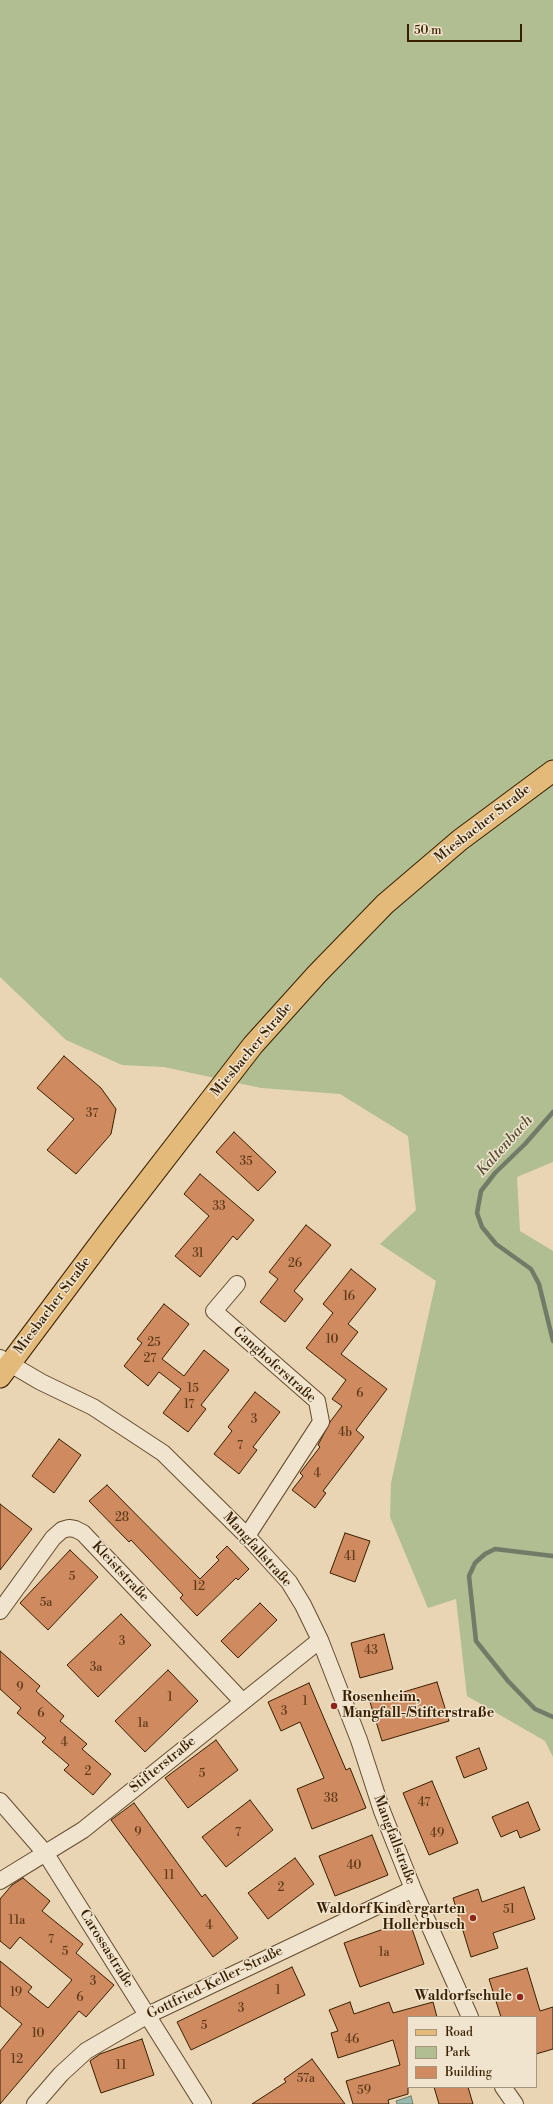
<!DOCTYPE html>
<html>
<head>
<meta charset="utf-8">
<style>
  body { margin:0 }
  #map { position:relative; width:553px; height:2104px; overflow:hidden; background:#e9d5b3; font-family:"Libre Bodoni",serif }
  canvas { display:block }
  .legend { position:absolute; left:407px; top:2016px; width:130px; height:72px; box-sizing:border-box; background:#f1e4ce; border:1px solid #a7957c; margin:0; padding:5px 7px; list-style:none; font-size:12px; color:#371f00 }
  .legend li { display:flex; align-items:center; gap:8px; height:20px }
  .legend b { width:20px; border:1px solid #a7957c }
  .scale { position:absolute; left:407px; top:24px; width:115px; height:18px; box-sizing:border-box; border:2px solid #371f00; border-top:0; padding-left:5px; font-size:12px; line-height:14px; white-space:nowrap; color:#371f00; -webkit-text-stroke:3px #f1e4ce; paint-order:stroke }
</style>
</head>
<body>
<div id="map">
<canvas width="553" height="2104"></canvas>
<ul class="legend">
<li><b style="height:5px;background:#e4ba7a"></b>Road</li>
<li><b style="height:11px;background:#b0be91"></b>Park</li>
<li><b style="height:11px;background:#cf8a60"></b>Building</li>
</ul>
<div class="scale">50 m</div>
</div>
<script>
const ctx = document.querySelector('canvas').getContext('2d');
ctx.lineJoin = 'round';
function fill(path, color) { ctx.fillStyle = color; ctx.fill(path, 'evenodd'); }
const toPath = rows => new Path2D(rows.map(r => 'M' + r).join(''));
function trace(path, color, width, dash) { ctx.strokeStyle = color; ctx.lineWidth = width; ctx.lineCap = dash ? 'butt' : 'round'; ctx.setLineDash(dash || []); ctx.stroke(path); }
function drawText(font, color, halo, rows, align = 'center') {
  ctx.font = font + ' "Libre Bodoni",serif'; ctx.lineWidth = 3; ctx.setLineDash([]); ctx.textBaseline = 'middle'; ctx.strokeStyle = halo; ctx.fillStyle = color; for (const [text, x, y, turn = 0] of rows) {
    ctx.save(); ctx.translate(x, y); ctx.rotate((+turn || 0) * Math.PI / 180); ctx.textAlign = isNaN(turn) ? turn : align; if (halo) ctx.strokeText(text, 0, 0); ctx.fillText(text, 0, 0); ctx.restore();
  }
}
const green = toPath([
  [0,0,553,0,553,1162,517,1177,520,1231,553,1251,553,1757,545,1741,467,1696,456,1599,428,1608,390,1517,391,1483,436,1281,380,1244,416,1210,408,1136,340,1094,261,1088,164,1067,122,1065,66,1040,0,977]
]);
const water = toPath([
  [411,2096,413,2104,397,2104,396,2101,411,2096]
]);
const stream = toPath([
  [553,1112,525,1144,495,1173,481,1191,477,1213,482,1227,496,1244,531,1269,539,1284,553,1341],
  [553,1556,495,1549,485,1554,475,1563,469,1576,476,1641,508,1681,535,1709,553,1717]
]);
const building = toPath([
  [64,1056,101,1088,116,1109,111,1134,76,1174,47,1150,74,1119,37,1088,64,1056],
  [234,1132,276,1172,258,1191,216,1152,234,1132],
  [200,1174,254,1220,237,1240,233,1236,200,1277,175,1256,209,1216,184,1194,200,1174],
  [306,1225,331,1245,294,1291,303,1299,285,1322,260,1302,278,1279,269,1272,306,1225],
  [351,1269,376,1289,348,1324,358,1332,341,1354,387,1389,356,1430,364,1437,323,1491,326,1493,315,1508,292,1490,303,1476,300,1473,320,1447,318,1445,330,1422,342,1406,332,1399,346,1380,306,1348,333,1313,323,1304,351,1269],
  [164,1304,189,1324,162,1359,184,1376,204,1350,229,1370,201,1405,206,1409,188,1432,163,1413,181,1389,159,1372,148,1386,124,1366,142,1343,137,1339,164,1304],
  [255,1392,280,1412,253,1447,257,1450,239,1474,214,1454,232,1431,228,1427,255,1392],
  [59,1439,81,1455,54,1493,32,1476,59,1439],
  [107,1485,200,1579,219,1560,216,1557,227,1546,249,1569,238,1580,236,1578,197,1616,180,1598,183,1595,131,1540,129,1542,89,1501,107,1485],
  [0,1504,32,1529,0,1570,0,1504],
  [345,1533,370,1541,355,1582,330,1573,345,1533],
  [70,1550,98,1577,48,1630,20,1603,70,1550],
  [260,1603,277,1620,238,1658,221,1641,260,1603],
  [121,1614,151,1645,98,1697,67,1665,121,1614],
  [384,1634,393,1669,360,1678,351,1643,384,1634],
  [0,1651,40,1686,36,1691,64,1716,60,1721,87,1744,82,1749,111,1774,93,1795,64,1770,69,1765,42,1742,46,1738,17,1713,21,1708,0,1689,0,1651],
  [168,1670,198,1701,145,1752,115,1721,168,1670],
  [437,1682,449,1721,382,1741,370,1702,437,1682],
  [309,1683,346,1770,350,1768,366,1808,312,1829,297,1789,324,1778,300,1722,281,1731,268,1702,309,1683],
  [216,1740,238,1770,188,1808,165,1778,216,1740],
  [479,1748,487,1769,464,1778,456,1757,479,1748],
  [432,1781,458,1843,429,1855,403,1793,432,1781],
  [250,1800,273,1830,226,1867,202,1837,250,1800],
  [528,1802,540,1830,520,1838,517,1830,501,1837,492,1817,528,1802],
  [134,1803,202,1897,205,1894,238,1938,213,1957,111,1820,134,1803],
  [372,1835,388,1875,335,1896,319,1856,372,1835],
  [295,1858,314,1884,268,1919,248,1893,295,1858],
  [23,1878,50,1901,42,1911,83,1944,76,1953,114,1985,86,2017,79,2011,0,2104,0,2051,22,2024,0,2006,0,1961,32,1987,28,1992,48,2008,72,1980,20,1937,10,1949,0,1941,0,1899,12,1885,23,1878],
  [524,1887,535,1919,493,1933,498,1948,471,1957,453,1898,478,1889,482,1902,524,1887],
  [409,1920,424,1964,360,1987,344,1943,409,1920],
  [292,1967,305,1995,191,2050,177,2022,292,1967],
  [527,1968,540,2011,553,2007,553,2049,536,2054,536,2017,501,2017,489,1979,527,1968],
  [350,2002,354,2014,389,2002,393,2013,433,2002,437,2017,408,2017,408,2094,388,2100,389,2104,353,2104,346,2081,400,2065,393,2040,338,2058,331,2033,338,2031,329,2010,350,2002],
  [142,2039,154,2075,101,2093,90,2061,100,2054,142,2039],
  [312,2059,345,2104,252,2104,286,2082,284,2079,312,2059],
  [434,2087,468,2087,473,2104,439,2104,434,2087]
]);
const minor = toPath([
  [237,1284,214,1311,317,1401,321,1422,247,1536],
  [0,1358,41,1382,93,1407,163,1453,247,1536,289,1582,303,1605,320,1640,359,1740,382,1811,413,1889,470,2017],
  [0,1611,53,1538,62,1530,69,1528,75,1529,83,1533,242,1701],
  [0,1801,46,1854,203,2104],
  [0,1881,83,1830,320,1640],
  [503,2087,515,2104],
  [35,2104,61,2074,86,2051,115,2034,148,2015,413,1889]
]);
const major = toPath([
  [0,1377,110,1230,253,1045,317,974,385,904,460,840,553,771]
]);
const markers = [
  [334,1706,4,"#8f2418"],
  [473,1918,4,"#8f2418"],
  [520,1997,4,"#8f2418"]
];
const numberNames = [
  ["37",92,1114],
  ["35",246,1162],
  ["33",219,1207],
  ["31",198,1254],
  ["26",295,1264],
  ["16",349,1297],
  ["10",332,1340],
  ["25",154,1343],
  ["27",150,1359],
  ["15",193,1389],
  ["6",360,1394],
  ["17",189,1405],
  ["3",254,1420],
  ["4b",345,1433],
  ["7",240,1446],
  ["4",317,1474],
  ["28",122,1518],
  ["41",350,1557],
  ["5",72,1577],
  ["12",199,1587],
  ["5a",46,1603],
  ["3",122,1642],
  ["43",371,1651],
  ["3a",96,1668],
  ["9",20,1688],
  ["1",170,1698],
  ["1",305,1702],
  ["3",284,1712],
  ["6",41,1714],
  ["1a",143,1724],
  ["4",64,1743],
  ["2",88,1772],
  ["5",202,1774],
  ["38",331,1799],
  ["47",424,1803],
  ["9",138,1833],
  ["7",238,1833],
  ["49",437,1834],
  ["40",354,1866],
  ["11",169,1876],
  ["2",281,1888],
  ["51",509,1910],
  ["11a",17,1921],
  ["4",209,1926],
  ["7",51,1940],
  ["5",65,1952],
  ["1a",384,1953],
  ["3",93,1982],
  ["1",278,1991],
  ["19",16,1993],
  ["6",80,1998],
  ["3",241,2009],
  ["5",204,2026],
  ["10",38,2034],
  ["46",352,2040],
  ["12",17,2060],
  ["11",121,2066],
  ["57a",306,2079],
  ["59",364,2091]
];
const streetNames = [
  ["Miesbacher Straße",483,824,-38],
  ["Miesbacher Straße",252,1050,-50],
  ["Miesbacher Straße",53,1306,-53],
  ["Ganghoferstraße",274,1365,42],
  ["Mangfallstraße",257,1550,48],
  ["Kleiststraße",120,1572,47],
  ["Stifterstraße",163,1765,-39],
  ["Mangfallstraße",394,1840,69],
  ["Carossastraße",106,1949,58],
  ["Gottfried-Keller-Straße",215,1983,-26]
];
const poiNames = [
  ["Rosenheim,",342,1698,"left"],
  ["Mangfall-/Stifterstraße",342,1714,"left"],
  ["Waldorf Kindergarten",465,1910],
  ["Hollerbusch",465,1926],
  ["Waldorfschule",512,1997]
];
const waterNames = [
  ["Kaltenbach",505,1146,-48]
];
fill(green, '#b0be91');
fill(water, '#97b9ae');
trace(water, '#717b68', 1);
trace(stream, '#717b68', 4.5);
fill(building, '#cf8a60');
trace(building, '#371f00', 1);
trace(minor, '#644c2d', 18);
trace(major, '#371f00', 23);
trace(minor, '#f1e4ce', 16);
trace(major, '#e4ba7a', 21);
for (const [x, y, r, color] of markers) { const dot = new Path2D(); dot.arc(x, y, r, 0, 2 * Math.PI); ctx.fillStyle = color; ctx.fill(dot); trace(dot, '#f1e4ce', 1.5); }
drawText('12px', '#5d3a18', null, numberNames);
drawText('14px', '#371f00', '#f1e4ce', streetNames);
drawText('bold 14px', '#371f00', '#f1e4ce', poiNames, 'right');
drawText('italic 15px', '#544d34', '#f1e4ce', waterNames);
</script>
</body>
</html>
